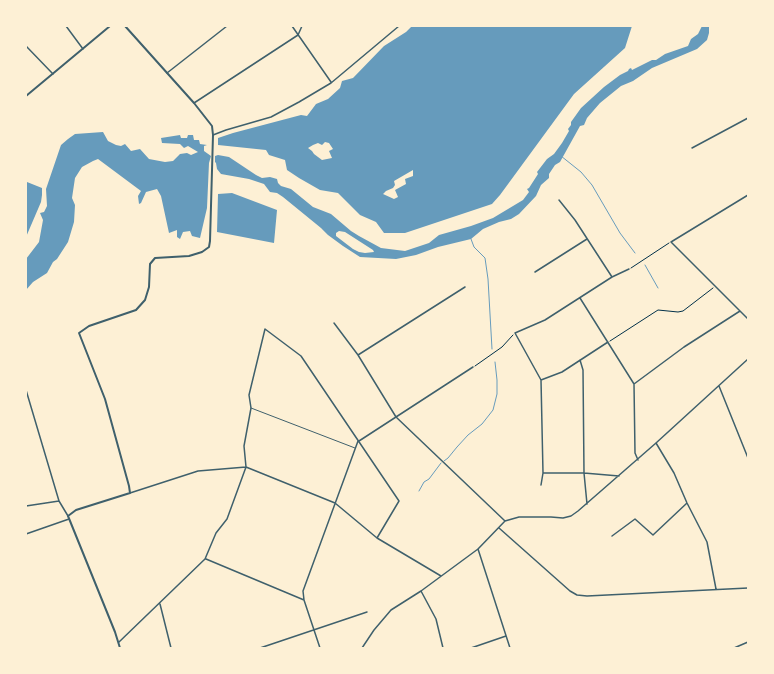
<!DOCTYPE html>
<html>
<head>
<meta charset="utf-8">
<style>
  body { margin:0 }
  #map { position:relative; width:774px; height:674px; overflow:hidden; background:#fdf0d5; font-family:"Nunito Sans",sans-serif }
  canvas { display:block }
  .frame { position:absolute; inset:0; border:27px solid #fdf0d5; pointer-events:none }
</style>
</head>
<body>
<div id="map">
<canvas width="774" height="674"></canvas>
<div class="frame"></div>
</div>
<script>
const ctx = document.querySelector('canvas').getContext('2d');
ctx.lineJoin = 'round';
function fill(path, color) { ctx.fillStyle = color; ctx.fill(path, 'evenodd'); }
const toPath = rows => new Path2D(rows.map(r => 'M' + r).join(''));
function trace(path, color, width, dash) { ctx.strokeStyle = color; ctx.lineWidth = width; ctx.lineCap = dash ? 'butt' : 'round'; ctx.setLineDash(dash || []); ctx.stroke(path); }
const water = toPath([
  [412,26,632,26,625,48,574,94,500,195,492,204,405,233,384,233,376,222,360,215,338,193,320,190,299,178,287,170,285,160,269,155,266,150,218,145,218,138,233,133,301,115,307,116,316,104,328,99,340,88,342,81,353,78,384,46,406,32],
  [325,142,329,143,333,149,329,151,332,158,322,160,314,154,312,151,308,148,313,145,318,143,322,145],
  [413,170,413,176,405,179,406,184,395,190,398,197,394,199,383,194,386,191,393,188,395,185,394,181],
  [702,26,709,26,709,33,707,40,697,49,652,68,633,81,621,86,600,103,587,118,584,125,580,126,560,162,555,165,549,174,549,178,541,185,536,196,519,214,511,219,499,222,483,229,471,239,438,247,416,255,396,259,360,257,343,246,328,235,321,228,283,197,277,193,270,192,264,184,249,179,221,174,217,169,216,163,215,162,215,156,218,155,229,157,256,175,262,178,270,177,277,179,278,183,281,186,291,189,313,207,331,214,351,231,359,236,381,248,405,251,429,243,439,235,471,226,493,218,523,200,529,192,527,189,529,188,538,174,537,172,547,159,554,154,562,143,569,131,568,129,571,125,571,122,581,108,604,87,620,75,628,71,629,69,631,68,632,70,652,60,656,60,665,54,688,46,691,39,698,34],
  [339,231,345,232,373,250,374,252,365,253,359,252,353,249,336,236,336,233],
  [103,132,108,141,116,145,121,146,125,144,131,151,140,149,149,159,165,162,173,161,180,154,187,153,191,155,198,152,188,146,184,148,180,144,162,143,161,138,180,135,181,138,187,138,188,135,193,135,194,140,199,140,200,144,207,145,204,146,204,151,211,156,209,163,207,208,200,238,192,236,190,231,183,232,180,239,177,237,177,230,169,233,161,196,157,189,146,192,141,203,139,204,138,196,141,191,98,159,93,161,82,167,75,178,72,198,75,205,74,222,68,242,57,259,53,262,47,273,33,282,26,290,26,259,39,242,43,220,40,213,44,212,47,206,46,189,61,145,68,139,75,134],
  [27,182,42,188,42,195,41,202,26,237,26,183],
  [232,193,277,210,274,243,217,232,218,194]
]);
const stream = toPath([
  [561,156,581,172,592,185,620,233,635,253],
  [471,239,474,247,485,258,488,279,492,349],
  [645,265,658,288],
  [444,461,448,458,457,447,468,435,482,424,493,410,497,394,497,380,495,362],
  [419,491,424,482,429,479,441,463]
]);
const path = toPath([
  [631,268,669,243],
  [610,341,658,310,678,312,683,311,713,288],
  [475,366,502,347,513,335]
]);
const service = toPath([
  [251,408,355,448]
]);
const minor = toPath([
  [66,26,83,49],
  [292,26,331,82],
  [26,46,53,74],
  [167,73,227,26],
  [194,103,298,35,302,26],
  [213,135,226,130,271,117,299,102,331,83,399,26],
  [692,148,748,118],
  [748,195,671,242,748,319],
  [559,200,575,220,612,277],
  [535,272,587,239],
  [580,298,634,384,635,453,638,460],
  [334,323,358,355,396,417,505,521],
  [358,355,465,287],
  [580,360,583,370,584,473,587,504],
  [541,380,562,372,608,342],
  [634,384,684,347,740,311],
  [719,386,748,458],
  [26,390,59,501,68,516],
  [359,441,473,367],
  [656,443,674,473,687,503,707,542,716,589],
  [543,473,584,473,619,476],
  [541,485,543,473,541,380,515,333,545,320,612,277,629,269],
  [130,493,198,471,246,467,335,503,377,538,441,576],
  [26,506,59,501],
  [499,528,570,591,577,595,587,596,748,588],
  [26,534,69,519],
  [612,536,635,519,653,535,687,503],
  [478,549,510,648],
  [206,559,304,600],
  [421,591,436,619,443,648],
  [160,604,171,648],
  [119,642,205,559,216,533,227,519,246,467,244,446,251,408,249,395,265,329,301,356,399,501,377,538],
  [260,648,367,612],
  [320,648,304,600,303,591,358,441],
  [362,648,374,630,391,610,421,591,478,549,505,521,519,517,551,517,563,518,571,516,578,511,656,443,748,359],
  [471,648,506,636],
  [734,648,748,642]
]);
const tertiary = toPath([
  [26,96,110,26],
  [120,648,115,632,68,516,76,510,130,493,129,486,105,399,79,333,89,326,136,310,145,300,149,287,150,264,155,258,189,256,202,252,209,247,210,241,213,135,212,126,194,103,125,26]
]);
fill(water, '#669bbc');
trace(stream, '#669bbc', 1);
trace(path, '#003049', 1);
trace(service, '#3f606c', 1);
trace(minor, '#3f606c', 1.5);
trace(tertiary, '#3f606c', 2);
</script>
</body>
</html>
